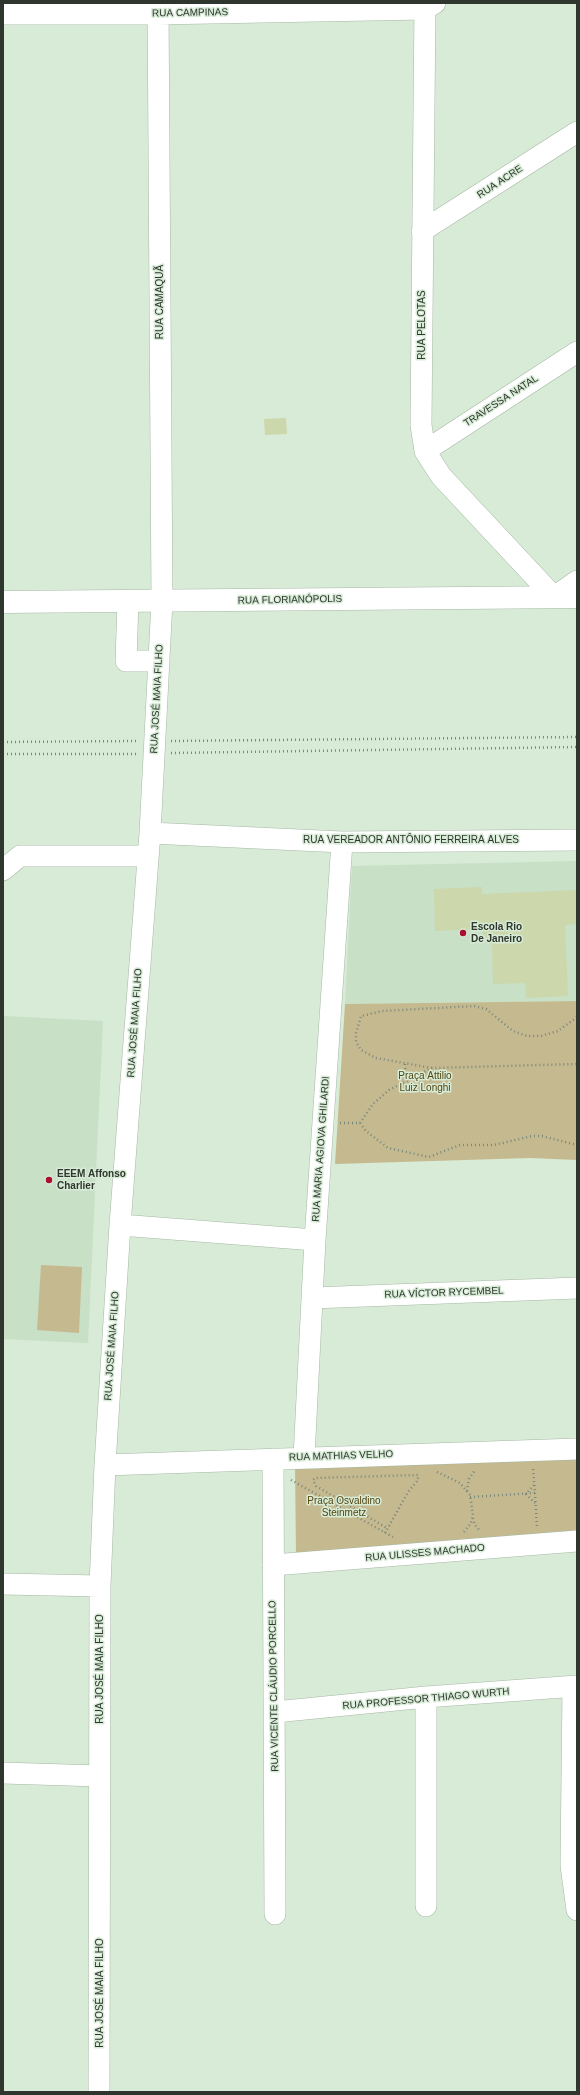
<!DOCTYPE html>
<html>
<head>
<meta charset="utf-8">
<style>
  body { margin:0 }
  #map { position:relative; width:580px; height:2095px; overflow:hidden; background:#d7ebd6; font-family:Helvetica,sans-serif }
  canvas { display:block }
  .frame { position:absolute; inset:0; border:4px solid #2e362e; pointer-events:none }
</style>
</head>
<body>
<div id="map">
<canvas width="580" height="2095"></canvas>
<div class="frame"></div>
</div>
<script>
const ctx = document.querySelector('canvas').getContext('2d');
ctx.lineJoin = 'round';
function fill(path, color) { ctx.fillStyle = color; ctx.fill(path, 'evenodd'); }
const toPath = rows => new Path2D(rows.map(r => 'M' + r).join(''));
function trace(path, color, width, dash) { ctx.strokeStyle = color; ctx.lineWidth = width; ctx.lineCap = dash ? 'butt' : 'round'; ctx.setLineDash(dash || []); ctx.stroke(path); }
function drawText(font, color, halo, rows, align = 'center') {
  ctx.font = font + ' Helvetica,sans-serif'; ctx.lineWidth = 3; ctx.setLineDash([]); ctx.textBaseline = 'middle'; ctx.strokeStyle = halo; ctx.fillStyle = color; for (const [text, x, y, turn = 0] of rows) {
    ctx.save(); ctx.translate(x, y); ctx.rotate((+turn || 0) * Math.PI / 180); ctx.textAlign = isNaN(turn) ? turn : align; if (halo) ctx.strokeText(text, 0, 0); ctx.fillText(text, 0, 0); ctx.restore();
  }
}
const built = toPath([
  [577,861,577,1001,345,1004,352,866],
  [3,1016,103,1021,88,1343,3,1339]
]);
const green = toPath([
  [577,1001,577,1160,530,1158,335,1164,345,1004],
  [41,1265,82,1267,79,1333,37,1330],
  [577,1452,577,1535,296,1557,295,1463]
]);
const building = toPath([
  [286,418,287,434,265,435,264,419],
  [482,887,482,894,577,890,577,924,565,925,568,996,526,998,525,983,493,984,492,946,480,929,435,931,434,889]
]);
const path = toPath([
  [171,741,577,737],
  [3,742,138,741],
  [171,753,577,747],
  [3,754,136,754],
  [405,1064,406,1080],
  [432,1068,376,1058,361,1050,356,1042,356,1033,361,1016,383,1011,474,1006,486,1009,513,1031,527,1036,541,1036,558,1031,577,1017],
  [340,1123,360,1123,366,1131,388,1148,429,1157,460,1145,494,1145,532,1136,542,1136,577,1145],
  [360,1123,373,1104,389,1090,432,1068,577,1064],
  [437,1472,460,1483,470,1495,473,1515,471,1523,464,1532],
  [291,1480,393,1537],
  [534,1485,526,1494,535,1503],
  [467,1491,469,1479,475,1470],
  [535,1493,537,1527],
  [470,1497,535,1493,533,1468],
  [473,1518,475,1525,480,1531],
  [385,1533,408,1492,418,1480,418,1475,315,1478,313,1480,316,1486,387,1528]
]);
const minor = toPath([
  [425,3,421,425,425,451,441,476,554,597,577,581],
  [3,14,158,14,425,9,435,3],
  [422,231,577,132],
  [425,451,577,352],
  [128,601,126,661,159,661],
  [150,833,342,842,577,840],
  [3,870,20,856,148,856],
  [120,1225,315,1240],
  [312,1298,577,1288],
  [304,1457,315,1240,342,842],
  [273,1459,275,1914],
  [105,1465,577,1449],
  [273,1565,577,1541],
  [3,1584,100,1586],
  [573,1687,571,1865,577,1910],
  [275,1712,426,1697,577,1686],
  [3,1773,100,1776],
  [426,1906,426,1697],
  [99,2092,100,1586,105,1465,120,1225,150,833,162,601,158,3]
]);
const major = toPath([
  [3,602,577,597]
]);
const markers = [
  [463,933,4,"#a80f31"],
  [49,1180,4,"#a80f31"]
];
const streetNames = [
  ["RUA CAMPINAS",190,13,-1],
  ["RUA ACRE",500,182,-33],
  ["RUA CAMAQUÃ",160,302,-90],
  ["RUA PELOTAS",422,325,-90],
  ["TRAVESSA NATAL",501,401,-33],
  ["RUA FLORIANÓPOLIS",290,600,-1],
  ["RUA JOSÉ MAIA FILHO",157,699,-87],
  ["RUA VEREADOR ANTÔNIO FERREIRA ALVES",411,840],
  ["RUA JOSÉ MAIA FILHO",135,1023,-86],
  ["RUA MARIA AGIOVA GHILARDI",321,1149,-86],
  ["RUA VÍCTOR RYCEMBEL",444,1293,-2],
  ["RUA JOSÉ MAIA FILHO",112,1346,-86],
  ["RUA MATHIAS VELHO",341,1456,-2],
  ["RUA ULISSES MACHADO",425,1553,-5],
  ["RUA JOSÉ MAIA FILHO",100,1669,-90],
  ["RUA VICENTE CLÁUDIO PORCELLO",274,1686,-91],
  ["RUA PROFESSOR THIAGO WURTH",426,1699,-5],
  ["RUA JOSÉ MAIA FILHO",100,1993,-90]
];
const poiNames = [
  ["Escola Rio",471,927],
  ["De Janeiro",471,939],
  ["EEEM Affonso",57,1174],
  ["Charlier",57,1186]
];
const parkNames = [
  ["Praça Attilio",425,1076],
  ["Luiz Longhi",425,1088],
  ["Praça Osvaldino",344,1501],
  ["Steinmetz",344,1513]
];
fill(built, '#c7e0c6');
fill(green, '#c5b990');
fill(building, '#ccd7ab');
trace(minor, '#a5b8a4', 22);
trace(major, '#a5b8a4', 23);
trace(path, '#7a887a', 2.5, [1, 3]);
trace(minor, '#fff', 21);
trace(major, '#fff', 22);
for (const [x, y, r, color] of markers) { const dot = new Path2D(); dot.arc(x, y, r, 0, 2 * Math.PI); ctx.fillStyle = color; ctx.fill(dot); trace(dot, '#d7ebd6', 1.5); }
drawText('10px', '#2e362e', '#d7ebd6', streetNames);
drawText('bold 10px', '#2e362e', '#d7ebd6', poiNames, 'left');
drawText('10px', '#534510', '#d7ebd6', parkNames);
</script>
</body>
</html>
